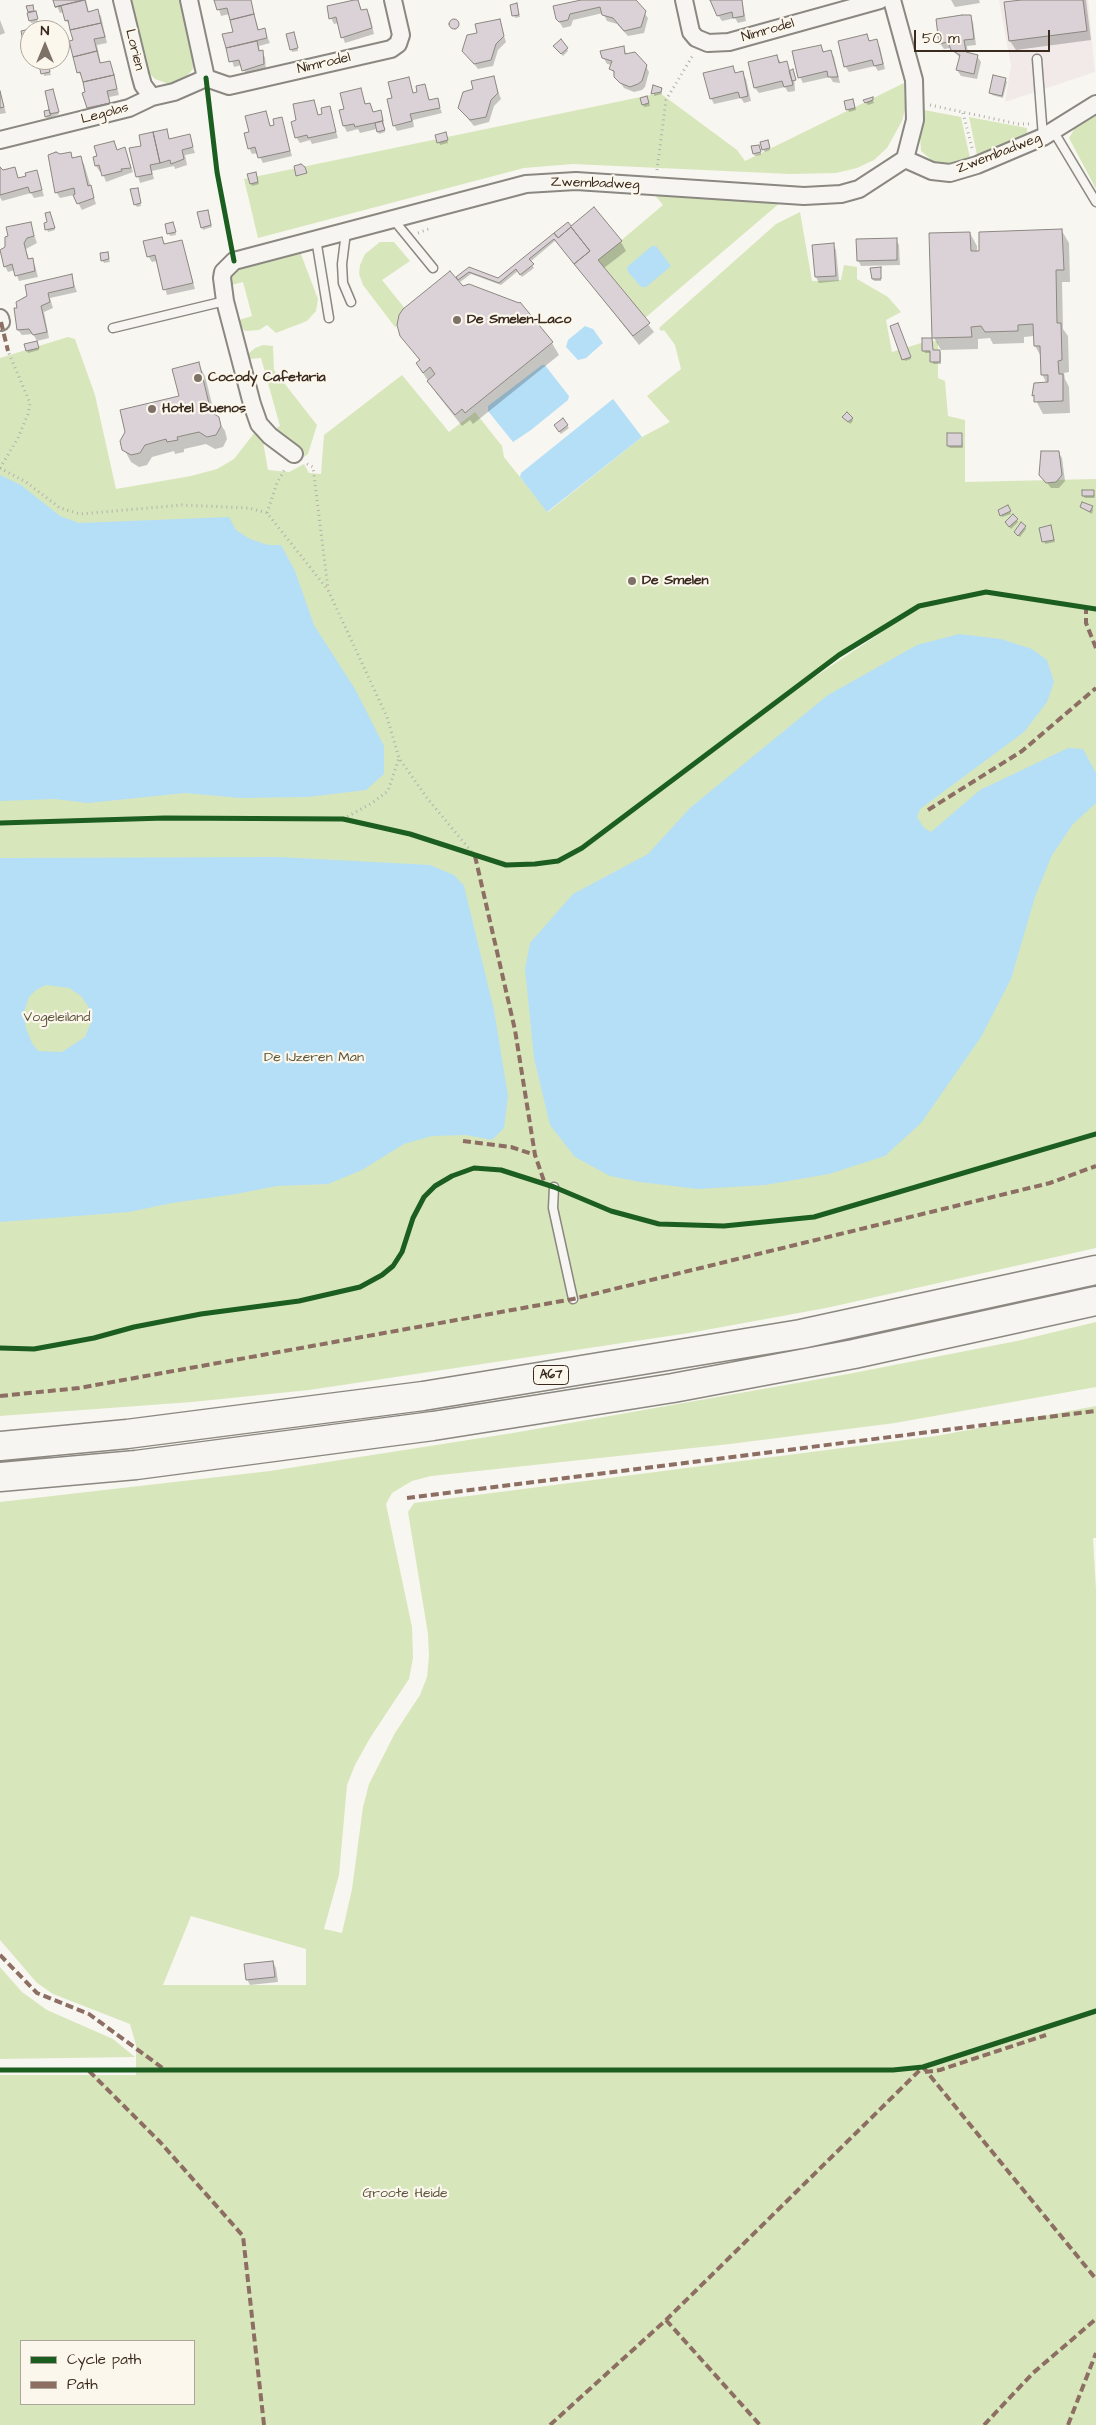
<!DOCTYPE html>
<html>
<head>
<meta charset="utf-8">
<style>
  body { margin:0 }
  #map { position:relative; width:1096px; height:2425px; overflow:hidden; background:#f8f6f0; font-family:"Architects Daughter",sans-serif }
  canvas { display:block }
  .legend { position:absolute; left:20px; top:2340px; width:175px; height:65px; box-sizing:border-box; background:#fbf7ec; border:1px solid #aea59a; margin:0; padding:6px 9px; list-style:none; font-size:15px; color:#3b2a1e }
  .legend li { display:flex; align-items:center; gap:10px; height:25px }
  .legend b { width:25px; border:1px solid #aea59a }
  .north { position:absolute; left:20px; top:20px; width:50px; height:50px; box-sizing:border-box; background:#fbf7ec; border:1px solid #aea59a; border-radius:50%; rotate:0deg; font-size:14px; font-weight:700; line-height:20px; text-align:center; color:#3b2a1e }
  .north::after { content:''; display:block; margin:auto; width:18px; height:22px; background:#7d7168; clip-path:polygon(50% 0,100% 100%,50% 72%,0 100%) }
  .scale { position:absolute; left:914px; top:30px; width:136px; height:22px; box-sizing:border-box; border:2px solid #3b2a1e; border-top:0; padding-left:6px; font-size:15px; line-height:18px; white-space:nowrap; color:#3b2a1e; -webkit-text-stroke:4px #fbf7ec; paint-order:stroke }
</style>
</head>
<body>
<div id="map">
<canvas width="1096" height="2425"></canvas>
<ul class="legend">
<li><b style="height:6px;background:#1b5e20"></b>Cycle path</li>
<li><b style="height:6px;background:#8d6e63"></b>Path</li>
</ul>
<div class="north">N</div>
<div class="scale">50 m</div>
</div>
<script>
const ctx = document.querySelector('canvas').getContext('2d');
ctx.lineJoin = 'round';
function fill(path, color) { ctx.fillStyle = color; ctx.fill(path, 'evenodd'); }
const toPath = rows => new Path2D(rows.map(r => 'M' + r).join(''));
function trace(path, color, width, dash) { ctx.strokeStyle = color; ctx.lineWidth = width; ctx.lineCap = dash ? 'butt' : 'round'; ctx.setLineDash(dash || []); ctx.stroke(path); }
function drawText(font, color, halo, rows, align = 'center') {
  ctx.font = font + ' "Architects Daughter",sans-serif'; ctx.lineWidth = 4.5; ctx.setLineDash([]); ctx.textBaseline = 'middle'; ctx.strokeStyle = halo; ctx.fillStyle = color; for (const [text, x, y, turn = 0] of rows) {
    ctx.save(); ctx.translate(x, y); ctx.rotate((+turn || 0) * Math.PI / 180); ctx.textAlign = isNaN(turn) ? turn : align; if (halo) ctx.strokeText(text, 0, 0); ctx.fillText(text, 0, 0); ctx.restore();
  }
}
const built = toPath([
  [999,0,1088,0,1095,72,1005,102,1011,66]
]);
const green = toPath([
  [130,0,181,0,195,58,193,69,183,80,169,84,155,79,150,74,146,68],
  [904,83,905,109,902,121,887,148,874,160,857,168,836,173,790,174,573,164,524,168,258,238,244,179,660,93,737,150,745,161],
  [924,110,961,117,970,158,952,165,935,163,921,151,920,135],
  [1096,112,1096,189,1069,138,1075,128],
  [969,117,1027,128,1027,134,977,155],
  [649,188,788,196,645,318,598,260,663,205],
  [800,212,812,281,841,280,844,265,857,267,857,279,888,297,901,312,886,320,892,352,931,340,938,342,938,378,945,381,948,416,965,420,965,482,1096,479,1096,1248,826,1308,689,1333,309,1390,192,1402,0,1416,0,358,68,337,75,339,95,395,116,489,191,476,217,469,234,459,255,432,262,436,268,470,289,472,304,464,309,473,321,474,324,435,402,375,449,432,475,412,502,446,504,457,548,512,642,437,670,422,647,396,681,369,675,345,664,330,661,331,659,328,776,224],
  [930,600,810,680,809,680,892,621],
  [380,242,394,242,410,261,382,280,411,316,395,327,363,285,359,274,360,265,365,254],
  [299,249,318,299,316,311,307,321,276,333,267,325,259,330,245,331,241,327,239,320,252,316,243,282,232,285,231,276,233,269],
  [263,345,273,346,274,370,317,425,308,454,304,457,274,429,280,426,261,358,249,359,248,354,255,348],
  [1096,1322,1096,1387,895,1423,730,1444,431,1476,412,1481,392,1493,386,1504,412,1627,413,1658,409,1679,370,1738,355,1765,347,1785,339,1875,324,1929,342,1933,352,1889,363,1807,369,1784,395,1733,420,1695,427,1677,429,1656,428,1634,408,1512,414,1503,936,1436,1096,1406,1096,1538,1093,1538,1096,1589,1096,2425,0,2425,0,2075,136,2075,136,2045,130,2024,53,1994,37,1983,0,1940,0,1502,270,1471,513,1433,848,1374,1017,1341],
  [191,1916,306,1949,306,1985,163,1985],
  [21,2341,194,2341,194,2404,21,2404],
  [0,1967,22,1992,47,2010,113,2039,135,2057,0,2059]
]);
const water = toPath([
  [652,246,656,246,671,266,646,287,641,287,628,272,627,267],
  [585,326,593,329,603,343,586,358,578,360,566,347,568,340],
  [542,365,545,365,551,373,569,396,568,400,531,430,513,442,488,411,488,406],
  [613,399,642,437,547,512,520,477,521,473],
  [0,475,21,485,60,516,79,523,229,517,236,530,250,539,268,545,281,545,295,571,314,625,355,689,384,746,384,774,366,790,308,797,240,798,185,793,88,803,55,799,0,801],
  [959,634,1001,639,1032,649,1047,660,1054,682,1047,702,1024,732,920,809,917,817,924,828,931,832,980,790,1068,748,1083,749,1096,773,1096,803,1073,824,1052,855,1035,897,1011,979,981,1037,921,1123,885,1156,829,1174,765,1185,698,1189,640,1182,610,1176,575,1157,550,1125,534,1058,525,969,530,943,573,894,648,854,690,808,828,695,917,645],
  [279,857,430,865,454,875,464,886,494,1010,508,1096,504,1128,492,1140,466,1135,432,1136,404,1144,362,1170,328,1184,277,1186,236,1194,172,1203,129,1212,0,1222,0,858],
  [46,985,69,988,81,996,88,1006,92,1020,85,1037,62,1052,38,1051,32,1043,26,1028,24,1012,29,997,36,990]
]);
const shadow = toPath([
  [54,0,86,0,89,13,97,11,101,16,107,43,97,45,101,64,110,62,119,95,109,97,112,109,92,114,89,108,83,78,78,72,71,26,66,21,64,12,60,13],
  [216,0,250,0,259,31,264,30,270,43,259,46,260,52,265,57,266,70,247,77,242,65,234,67,224,35,234,32,230,14,221,16],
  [358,0,362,11,367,10,370,16,374,34,345,43,338,23,334,24,331,18],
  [586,0,634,0,648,18,644,33,628,36,617,24,607,21,603,13,573,20,571,26,563,28,557,18],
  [712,0,742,0,746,21,738,23,735,18,722,21,714,9],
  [951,0,979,0,980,3,955,7],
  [1030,0,1086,0,1091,40,1016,50,1010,41],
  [511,6,517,7,520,17,515,18],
  [28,7,33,9,38,22,31,23],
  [970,16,973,22,976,45,967,46,968,54,977,56,981,62,977,79,961,76,957,70,960,58,951,48,944,49,940,43],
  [0,20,5,33,0,35],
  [454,20,459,27,455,30,450,23],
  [499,20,506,42,498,50,493,66,478,69,464,51,479,34],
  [30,31,30,42,25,43,24,40],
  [288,35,295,36,298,51,292,52],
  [866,35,870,41,876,41,880,47,885,69,878,71,875,66,849,72,845,66],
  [821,46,824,52,831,52,834,57,840,83,833,82,830,77,803,83,800,77],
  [623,47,627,55,646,66,649,72,645,87,642,90,634,92,624,88,611,69,612,65,607,64,603,57],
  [556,48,567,49,568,51,563,56],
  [777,57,788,72,793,71,794,73,795,91,788,92,785,87,759,93,755,88],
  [40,60,46,60,51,75,44,76],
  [732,67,736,73,742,73,746,79,751,101,744,103,741,98,714,104,711,98],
  [493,77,501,99,494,106,489,122,474,126,459,108,474,90],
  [408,78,414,94,419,93,424,85,430,101,437,100,442,113,413,120,414,127,397,131,394,125,393,99],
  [1005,79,1007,82,1003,98,992,95,991,93],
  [654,87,662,89,662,94,654,96],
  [361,90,366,105,370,104,374,113,380,112,383,117,385,132,379,134,377,129,360,133,358,129,347,132,344,126,340,111,345,110],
  [53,91,59,114,47,119,46,116,51,111],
  [0,92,6,113,0,114],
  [872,99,874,103,868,105,865,101],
  [648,100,650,106,644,107,643,104],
  [313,101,319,116,323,115,329,108,338,138,312,144,310,140,300,143,296,137,298,121],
  [845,102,854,102,856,110,849,112],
  [266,112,271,127,281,119,292,156,263,163,258,153,252,154,249,148,250,132],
  [166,130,170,140,189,136,195,153,185,155,187,165,175,169,174,166,152,171,154,179,140,183,130,149,143,147],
  [446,136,448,143,440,145,439,142],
  [114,142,118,151,125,149,133,172,106,182,102,171,100,172,96,166,94,158,98,157],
  [769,144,770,150,765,152,763,149],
  [760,148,761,155,755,156,754,154],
  [70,154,74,159,80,158,84,164,96,204,82,210,74,195,60,198,56,192,60,156],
  [15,169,19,179,36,171,44,196,34,198,31,193,2,201,0,197,0,170],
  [255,174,259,184,252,186,251,183],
  [138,192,141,206,137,207,135,204],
  [209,214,212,227,203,230,202,227],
  [51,215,55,230,48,232,45,224,49,223],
  [30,223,37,243,26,249,29,260,32,260,35,266,38,277,19,281,15,270,8,272,5,266,1,249,6,248,10,237],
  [173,223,176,235,170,236,166,225],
  [571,228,621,242,626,251,604,268,654,332,639,345,556,240,530,262,534,268,522,277,518,271,501,285,471,274,460,282,457,277,469,268,498,279,554,235],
  [1062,231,1069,243,1070,282,1062,282,1063,329,1068,336,1069,372,1064,373,1065,379,1069,387,1070,413,1043,414,1033,395,1035,384,1047,384,1042,374,1042,358,1035,346,1034,336,1024,337,1024,343,993,344,990,338,978,339,978,349,941,350,934,338,970,233,977,246,977,252],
  [162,238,165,244,182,241,195,289,167,295,157,261,152,262,148,256],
  [896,239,899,245,900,265,861,266,858,260],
  [833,244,836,250,839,281,819,283,816,277,813,246],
  [107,253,110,262,104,263,102,260],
  [880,269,881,281,874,281,873,279],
  [71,276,77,292,50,298,53,308,44,312,49,338,37,341,33,334,22,335,18,330,19,309,23,301,22,298],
  [462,287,552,343,559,355,473,424,470,420,462,426,436,393,417,364,420,361,400,332],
  [899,327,911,359,905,361,904,359],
  [932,339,933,351,939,351,941,353,941,364,933,364,931,353,925,353,924,351],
  [37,342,39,350,28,353,27,350],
  [198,364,205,376,215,416,225,431,227,439,223,447,215,449,206,444,184,449,184,452,175,454,174,451,152,457,147,465,139,467,131,462,124,449,180,397],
  [844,417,852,418,853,421,850,424],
  [563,420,569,428,561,434,557,428],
  [961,434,963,448,950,448,948,446],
  [1058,452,1062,458,1065,481,1059,488,1051,488,1041,475],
  [1093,491,1095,498,1085,498,1083,496],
  [1008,507,1011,514,1002,517,1001,515],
  [1081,507,1092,507,1093,510,1092,514],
  [1017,520,1018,522,1011,529,1008,525],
  [1025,527,1026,529,1020,537,1016,534],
  [1051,527,1055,542,1045,544,1041,529],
  [273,1962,276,1968,278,1982,250,1985,247,1979]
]);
const building = toPath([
  [53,0,83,0,55,7,53,0],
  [85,0,88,12,98,9,101,23,70,30,68,20,65,21,61,6,55,7,85,0],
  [214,0,251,0,254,14,230,20,227,8,217,10,214,0],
  [354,0,358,0,361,10,367,9,372,28,341,38,336,17,329,19,327,6,354,0],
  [581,0,636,0,646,11,641,27,624,31,613,18,602,15,600,7,570,14,568,20,559,22,556,19,553,6,581,0],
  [710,0,742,0,744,16,733,18,732,12,717,16,710,0],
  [1021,0,1083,0,1087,31,1009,41,1004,2,1021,0],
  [517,3,519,15,512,16,510,5,517,3],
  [33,5,34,11,28,12,26,6,33,5],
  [36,11,38,19,29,21,27,13,36,11],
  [254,14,258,30,265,28,267,38,226,48,222,34,233,32,230,20,254,14],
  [962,15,971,15,974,39,964,40,966,52,978,55,974,74,956,70,960,55,951,50,948,42,939,44,936,19,962,15],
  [500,19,504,36,496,44,491,60,474,64,462,51,467,35,477,33,475,24,500,19],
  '449 24a5 5 0 1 1 10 0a5 5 0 1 1-10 0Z',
  [101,23,105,37,94,39,97,51,73,57,69,41,73,40,70,30,101,23],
  [30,29,30,39,23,41,21,31,30,29],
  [294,32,298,48,290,50,286,34,294,32],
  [867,34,869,41,877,39,883,64,874,66,872,60,844,67,838,41,867,34],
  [561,39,568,48,561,54,553,46,561,39],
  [257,41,259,51,263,50,264,64,242,71,239,60,229,62,226,48,257,41],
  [821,45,823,52,831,50,838,77,828,77,827,71,798,78,792,51,821,45],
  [624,46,625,54,635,52,647,65,642,81,638,84,630,87,620,83,614,77,614,71,609,69,612,61,602,58,600,51,624,46],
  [97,51,100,63,110,61,114,75,83,82,80,72,77,73,73,57,97,51],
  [777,55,779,63,787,61,793,85,784,87,782,81,754,88,748,62,777,55],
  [39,60,46,60,47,62,39,64,39,60],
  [48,63,50,72,41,74,39,65,48,63],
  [733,66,735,73,743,71,748,96,740,98,738,92,710,99,703,73,733,66],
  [793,69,796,80,792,81,789,71,793,69],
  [114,75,117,89,107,91,110,103,87,108,82,93,85,92,83,82,114,75],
  [993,75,1006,78,1002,96,989,93,993,75],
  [494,76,498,93,491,100,486,117,470,120,458,108,463,92,473,89,471,81,494,76],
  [409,77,413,93,417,92,416,86,425,84,429,100,438,98,440,108,410,114,412,121,393,126,387,99,392,98,388,82,409,77],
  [653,85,662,88,661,92,651,94,653,85],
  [361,88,365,104,370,103,373,112,381,110,383,121,355,127,354,124,343,126,339,110,344,109,340,93,361,88],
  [53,89,59,112,50,114,45,91,53,89],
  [0,91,4,107,0,108,0,91],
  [647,96,649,103,642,105,640,98,647,96],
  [873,97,873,100,865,103,863,100,873,97],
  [853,99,855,108,846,110,844,101,853,99],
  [314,100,318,115,322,114,321,108,330,106,336,132,308,138,307,135,295,138,291,122,296,120,293,104,314,100],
  [49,110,51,115,45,117,44,111,49,110],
  [266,111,270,126,274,125,273,119,282,117,290,151,258,158,255,147,248,149,244,133,249,132,245,116,266,111],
  [382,121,385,130,377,132,375,123,382,121],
  [167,129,169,139,190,134,193,147,182,150,184,159,171,164,170,160,160,163,153,132,167,129],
  [153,132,160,163,150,165,152,174,136,177,129,148,141,146,139,135,153,132],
  [446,132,448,140,437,143,435,135,446,132],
  [768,140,770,148,762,150,760,142,768,140],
  [114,141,117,150,125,147,131,168,121,169,122,171,102,176,99,165,95,166,93,157,97,156,94,146,114,141],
  [759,145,761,152,753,154,751,146,759,145],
  [56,152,60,154,71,152,72,158,81,156,88,186,91,185,94,198,77,204,73,195,75,194,74,188,55,193,48,155,56,152],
  [301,164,305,167,307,173,296,176,294,166,301,164],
  [0,167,3,170,15,167,18,178,26,176,25,173,37,170,42,190,30,193,28,187,0,195,0,167],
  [256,172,258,182,250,184,247,174,256,172],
  [138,188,141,203,134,205,130,189,138,188],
  [594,207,622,241,598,260,650,323,633,336,574,264,590,251,571,227,558,238,554,233,568,222,571,226,594,207],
  [208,210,211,225,201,228,197,212,208,210],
  [50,212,55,228,45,230,44,223,47,222,45,213,50,212],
  [31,222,34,236,27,238,24,243,28,259,33,258,35,271,15,276,12,264,4,267,0,250,5,247,5,237,8,236,6,227,31,222],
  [173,222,176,232,167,234,165,224,173,222],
  [571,227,590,251,574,264,554,239,529,259,534,264,520,275,516,269,499,283,469,272,458,280,456,277,469,267,498,278,554,233,558,238,571,227],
  [1062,229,1064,270,1056,270,1057,323,1061,323,1062,360,1058,361,1059,374,1063,374,1063,401,1034,402,1034,395,1032,396,1034,383,1048,382,1048,375,1041,375,1040,346,1034,346,1033,324,1018,325,1018,331,985,332,981,326,971,327,972,337,932,338,929,233,970,232,971,251,979,251,979,232,1062,229],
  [162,237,164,244,182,240,193,283,163,290,155,255,147,257,143,241,162,237],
  [897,238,897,260,857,261,856,239,897,238],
  [834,243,836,276,815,277,812,245,834,243],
  [108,252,109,259,101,261,100,253,108,252],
  [881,267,881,279,872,279,870,268,881,267],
  [450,271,463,286,469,284,519,303,520,302,553,342,465,413,462,409,455,415,427,381,435,374,430,367,423,373,416,363,420,360,400,336,397,325,399,315,403,309,450,271],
  [72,274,74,287,48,293,50,302,41,306,47,332,33,335,29,329,17,330,14,308,17,308,16,302,27,296,25,285,72,274],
  [898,323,911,357,902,360,890,326,898,323],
  [922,338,932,338,933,350,940,350,940,362,930,362,930,351,922,351,922,338],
  [37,341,39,348,26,351,24,344,37,341],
  [199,362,211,412,219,417,221,426,216,435,207,437,199,432,177,437,178,440,167,442,166,439,145,445,140,453,131,455,122,450,120,441,125,432,120,410,179,396,172,369,199,362],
  [847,412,853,418,848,422,842,417,847,412],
  [563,418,568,425,559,432,554,425,563,418],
  [947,433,962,433,962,446,947,446,947,433],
  [1041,451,1059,451,1062,475,1056,482,1046,483,1039,475,1041,451],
  [1082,490,1094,490,1094,496,1082,496,1082,490],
  [1082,502,1093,506,1090,512,1080,507,1082,502],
  [1008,505,1011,511,1000,516,998,510,1008,505],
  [1013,514,1018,519,1009,527,1005,522,1013,514],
  [1021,522,1026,526,1018,536,1014,532,1021,522],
  [1051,525,1054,540,1042,542,1039,528,1051,525],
  [273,1961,275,1977,246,1980,244,1964,273,1961]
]);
const path = toPath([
  [930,105,1018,124,1029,124],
  [963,113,972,148],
  [657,170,666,100,693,55],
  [418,233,431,228],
  [307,464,313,467,328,589],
  [0,468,26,482,60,508,80,514,182,505,249,508,267,513,328,590,387,717,399,758,427,798,475,856],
  [0,468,18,438,28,414,30,403,8,351],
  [267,513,277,483,286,467],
  [343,819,372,803,388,791,399,758]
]);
const service = toPath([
  [1037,59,1043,137],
  [1054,132,1096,202],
  [393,219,433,268],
  [346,232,342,264,343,283,351,302],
  [316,239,329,318],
  [113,328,225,301],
  [554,1187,553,1208,573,1299]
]);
const minor = toPath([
  [122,0,140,74,143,85,152,97],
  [189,0,206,78],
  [684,0,691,32,696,38,708,43,729,42,880,0],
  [892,0,914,80,915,120,905,159],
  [206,78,229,86,238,84,391,49,398,44,401,35,393,0],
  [0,140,129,108,152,97,174,92,206,78],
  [0,318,1,322],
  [294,454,270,436,259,424,252,404,225,301,222,278,223,272,234,261,526,184,576,181,804,196,841,194,859,189,905,159,932,171,950,173,977,165,1043,137,1096,104]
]);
const motorway = toPath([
  [0,1446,127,1434,423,1396,801,1334,1096,1270],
  [0,1477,136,1465,433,1426,673,1388,854,1354,1096,1301]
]);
const quiet = toPath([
  [1,322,8,351],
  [1086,606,1086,623,1096,648],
  [928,810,1022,751,1096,688],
  [475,856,515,1030,535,1155,545,1184],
  [463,1141,511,1147,535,1155],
  [0,1396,79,1388,573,1299,1050,1183,1096,1166],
  [407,1498,1096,1411],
  [0,1955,37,1993,89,2014,164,2069],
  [89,2071,160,2142,243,2236,264,2425],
  [925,2072,940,2070,1046,2035],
  [666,2320,760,2425],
  [550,2425,666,2320,923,2067,1096,2279],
  [984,2425,1033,2373,1096,2319],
  [1068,2425,1096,2353]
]);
const cycleway = toPath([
  [206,78,217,172,234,261],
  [0,823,165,818,343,819,410,834,506,865,535,864,558,861,582,848,839,655,919,606,986,592,1096,609],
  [0,1348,34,1349,94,1338,134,1327,201,1314,299,1301,360,1287,382,1275,393,1266,402,1252,413,1218,424,1197,435,1186,452,1176,474,1168,501,1170,554,1187,611,1211,659,1224,724,1226,814,1217,1096,1134],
  [0,2070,893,2070,923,2067,1096,2011]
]);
const markers = [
  [457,320,5,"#7d7168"],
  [198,378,5,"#7d7168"],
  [152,409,5,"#7d7168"],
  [632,581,5,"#7d7168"]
];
const shields = [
  [551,1375,35]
];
const shieldNames = [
  ["A67",551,1375]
];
const streetNames = [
  ["Nimrodel",768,31,-16],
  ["Lorien",134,50,76],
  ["Nimrodel",324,64,-13],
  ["Legolas",105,114,-15],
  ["Zwembadweg",999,154,-21],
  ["Zwembadweg",595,184,2]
];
const poiNames = [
  ["De Smelen-Laco",467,320],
  ["Cocody Cafetaria",208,378],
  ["Hotel Buenos",162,409],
  ["De Smelen",642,581]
];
const parkNames = [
  ["Vogeleiland",57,1018],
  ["De IJzeren Man",314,1058],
  ["Groote Heide",405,2194]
];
fill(built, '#f2e9e9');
fill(green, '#d8e6bc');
fill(water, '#b5dff6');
fill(shadow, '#0003');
fill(building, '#dbd2d7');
trace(building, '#8b8781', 1);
trace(service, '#8b8781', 11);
trace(minor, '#8b8781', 20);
trace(motorway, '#8b8781', 31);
trace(path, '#b3b0ac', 3, [1, 4]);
trace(service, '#f6f5f1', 8);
trace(minor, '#f6f5f1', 16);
trace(motorway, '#f6f5f1', 28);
trace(quiet, '#8d6e63', 4, [8, 4]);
trace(cycleway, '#1b5e20', 5);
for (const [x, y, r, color] of markers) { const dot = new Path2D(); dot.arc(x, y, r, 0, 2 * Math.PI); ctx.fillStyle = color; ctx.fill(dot); trace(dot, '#fbf7ec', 2); }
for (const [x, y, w] of shields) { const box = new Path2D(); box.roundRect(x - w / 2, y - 9.5, w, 19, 4); ctx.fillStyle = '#fbf7ec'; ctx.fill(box); trace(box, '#3b2a1e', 1); }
drawText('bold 12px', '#3b2a1e', null, shieldNames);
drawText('14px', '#3b2a1e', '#fbf7ec', streetNames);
drawText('bold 14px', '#3b2a1e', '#fbf7ec', poiNames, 'left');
drawText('14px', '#5c563b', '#fbf7ec', parkNames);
</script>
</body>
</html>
